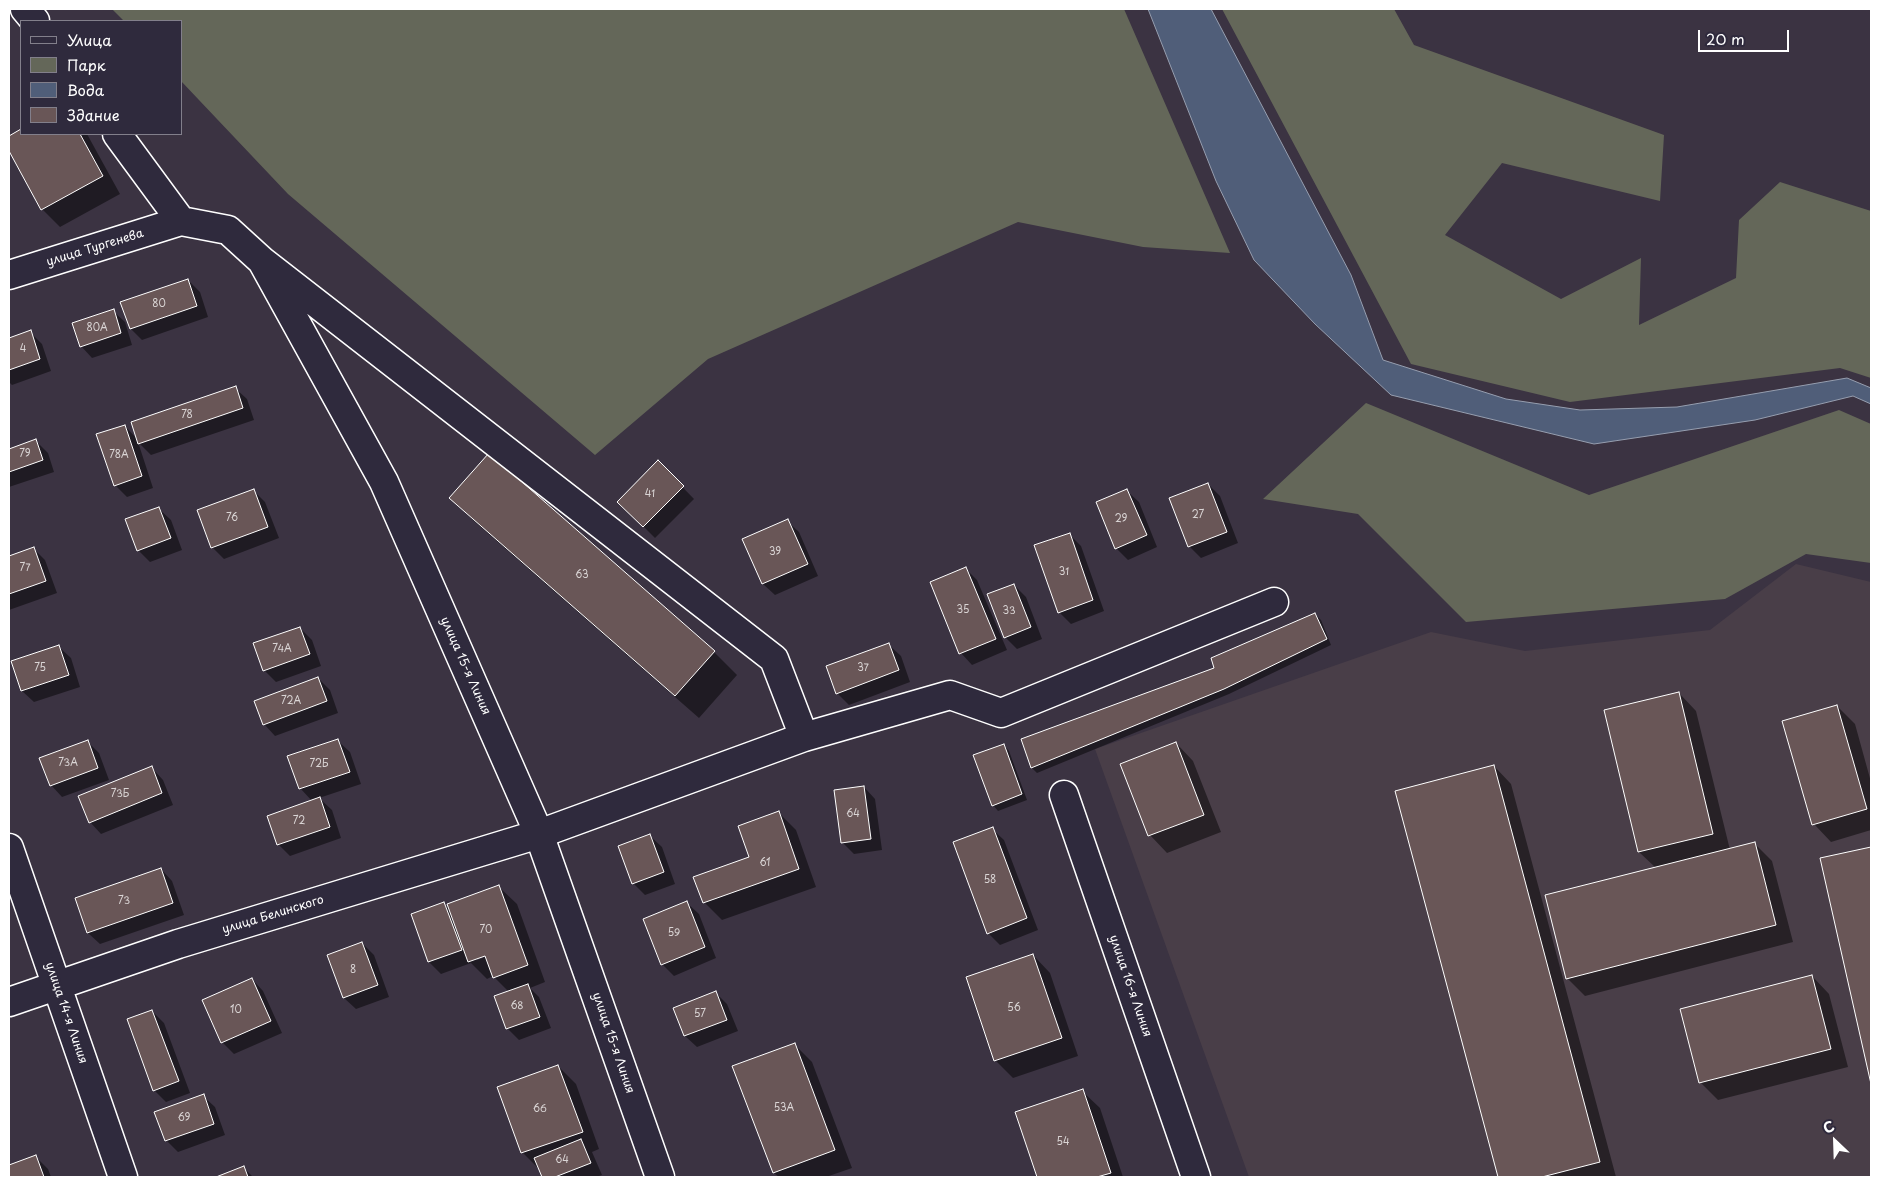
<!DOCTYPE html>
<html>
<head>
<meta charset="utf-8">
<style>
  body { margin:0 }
  #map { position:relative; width:1880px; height:1186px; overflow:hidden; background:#3b3342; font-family:"Playpen Sans",sans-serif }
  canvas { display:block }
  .frame { position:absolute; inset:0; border:10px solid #fff; pointer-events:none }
  .legend { position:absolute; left:20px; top:20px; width:162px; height:115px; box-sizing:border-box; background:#2f2a3d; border:1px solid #827f8b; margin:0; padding:6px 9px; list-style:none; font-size:15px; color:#fff }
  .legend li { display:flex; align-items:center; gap:10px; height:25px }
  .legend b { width:25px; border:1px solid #827f8b }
  .north { position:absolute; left:1810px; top:1116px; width:50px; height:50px; -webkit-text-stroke:4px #2f2a3d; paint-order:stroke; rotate:336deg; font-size:14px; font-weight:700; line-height:20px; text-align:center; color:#fff }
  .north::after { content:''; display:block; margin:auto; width:18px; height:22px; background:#fff; clip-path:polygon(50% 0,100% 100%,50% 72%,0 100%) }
  .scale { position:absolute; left:1698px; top:30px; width:91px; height:22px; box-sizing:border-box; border:2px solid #fff; border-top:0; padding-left:6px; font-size:15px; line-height:18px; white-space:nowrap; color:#fff; -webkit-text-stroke:4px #2f2a3d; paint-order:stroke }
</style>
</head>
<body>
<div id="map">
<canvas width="1880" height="1186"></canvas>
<div class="frame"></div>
<ul class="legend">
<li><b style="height:6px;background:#2f2a3d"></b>Улица</li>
<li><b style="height:14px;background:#646759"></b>Парк</li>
<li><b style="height:14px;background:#505e79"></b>Вода</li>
<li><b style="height:14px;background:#695657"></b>Здание</li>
</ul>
<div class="north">С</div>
<div class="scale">20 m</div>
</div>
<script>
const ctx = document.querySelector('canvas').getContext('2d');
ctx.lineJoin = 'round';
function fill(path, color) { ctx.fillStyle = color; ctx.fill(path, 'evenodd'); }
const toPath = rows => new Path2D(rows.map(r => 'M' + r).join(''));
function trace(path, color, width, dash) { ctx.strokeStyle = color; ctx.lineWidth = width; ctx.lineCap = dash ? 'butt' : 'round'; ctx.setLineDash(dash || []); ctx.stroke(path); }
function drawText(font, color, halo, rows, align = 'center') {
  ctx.font = font + ' "Playpen Sans",sans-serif'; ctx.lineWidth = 4.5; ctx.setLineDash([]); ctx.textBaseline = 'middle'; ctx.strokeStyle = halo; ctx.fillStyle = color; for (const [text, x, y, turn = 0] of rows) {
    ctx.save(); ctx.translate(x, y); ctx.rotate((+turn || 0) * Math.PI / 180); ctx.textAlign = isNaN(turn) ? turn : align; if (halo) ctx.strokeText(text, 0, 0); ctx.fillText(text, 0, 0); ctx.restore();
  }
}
const built = toPath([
  [1796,564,1871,582,1871,1177,1249,1177,1095,749,1431,632,1525,651,1710,630]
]);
const green = toPath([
  [112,9,1124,9,1230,253,1143,247,1018,222,708,359,595,455,288,194,181,81,181,21,124,21],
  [1222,9,1394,9,1414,45,1664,135,1660,201,1502,163,1445,235,1561,299,1641,258,1639,325,1736,278,1739,220,1780,182,1871,211,1871,378,1840,368,1570,402,1411,364],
  [1366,403,1589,495,1839,410,1871,424,1871,563,1806,554,1725,599,1466,622,1358,514,1263,499]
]);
const water = toPath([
  [1148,9,1211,9,1351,275,1383,360,1506,399,1580,410,1677,407,1847,378,1871,388,1871,404,1853,396,1755,420,1594,444,1391,395,1315,324,1254,260,1216,181,1148,9]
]);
const shadow = toPath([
  [21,130,21,134,87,134,120,194,60,227,42,209,9,149,9,137],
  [188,280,200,292,208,317,142,340,131,329],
  [113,311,125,322,132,345,92,358,81,346],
  [30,332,42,344,51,371,12,385,9,382,9,339],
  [235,388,247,399,254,420,151,455,138,442,153,488,127,497,115,485,125,426,138,440],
  [36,441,48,453,54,472,9,487,9,450],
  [658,462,694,499,655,538,619,502],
  [1208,484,1220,496,1238,543,1201,558,1189,546],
  [253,490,265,502,279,538,224,559,212,547],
  [1127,491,1139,502,1157,547,1128,560,1116,548],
  [451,498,714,652,737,675,699,718,474,521],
  [159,509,171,520,182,550,150,562,138,550],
  [787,521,799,532,818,576,775,595,763,584,744,540],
  [1069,534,1081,546,1104,611,1071,624,1059,612],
  [33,548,45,560,57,593,9,610,9,557],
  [965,568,977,580,1007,650,972,665,961,653],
  [1014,585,1026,597,1042,639,1017,649,1005,637],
  [1315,614,1321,620,1331,645,1229,694,1037,773,1032,768],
  [300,628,312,640,321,666,276,682,264,670],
  [889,645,901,656,910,682,849,705,837,693],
  [59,647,71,658,80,687,34,702,22,691],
  [318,678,330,690,338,713,275,736,264,724],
  [1679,693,1696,711,1730,850,1754,843,1772,861,1793,942,1585,996,1567,978,1656,868,1639,852],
  [1837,706,1855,724,1871,782,1871,830,1831,842,1814,824],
  [87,741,99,753,109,780,62,797,51,785],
  [338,741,350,752,361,784,319,798,332,810,341,838,290,856,278,844,312,801,300,788],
  [1176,743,1193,761,1221,832,1167,853,1150,835,1122,764],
  [1004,745,1009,751,1027,800,998,811,993,805],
  [1494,766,1511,784,1616,1177,1499,1177,1396,792],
  [152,768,163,780,173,805,101,834,90,822],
  [864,787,875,799,882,850,854,854,842,842],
  [779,813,796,830,816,887,722,920,704,902,751,858],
  [992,829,1004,840,1038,930,1000,945,988,933],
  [650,836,662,847,675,884,645,895,633,883],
  [1871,848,1871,1078,1822,859],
  [161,869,172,881,184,915,100,944,88,933,77,898],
  [499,887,517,904,545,982,530,988,539,997,551,1028,519,1040,507,1028,509,992,493,976,487,979,471,963,441,974,429,962,413,915,444,904,451,911],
  [491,955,477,960,477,957],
  [687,903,699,914,716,958,674,976,662,964],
  [362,943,374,955,389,997,356,1009,344,998],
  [1033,955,1050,973,1078,1056,1013,1078,996,1061,967,978],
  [1812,976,1829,994,1848,1067,1718,1100,1700,1082],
  [252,979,263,991,282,1033,234,1054,222,1042],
  [715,992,727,1004,738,1031,697,1047,685,1036,674,1009],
  [152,1011,164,1023,190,1093,166,1102,154,1090],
  [794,1044,812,1062,852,1168,826,1177,779,1177,774,1173],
  [558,1066,576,1084,599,1149,592,1152,602,1175,596,1177,543,1177,540,1170,523,1153,499,1088],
  [1082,1091,1100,1108,1123,1177,1039,1177,1017,1113],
  [203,1096,215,1107,225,1135,178,1152,166,1140],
  [36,1157,48,1169,51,1177,9,1177,9,1166],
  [244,1168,253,1177,220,1177]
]);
const building = toPath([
  [21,129,21,134,80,134,103,176,41,210,9,151,9,136,21,129],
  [188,279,197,306,130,329,120,302,188,279],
  [114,309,121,333,80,347,72,323,114,309],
  [31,330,40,359,9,370,9,338,31,330],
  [236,386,243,408,138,444,131,422,236,386],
  [125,425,142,476,114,486,96,434,125,425],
  [36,439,43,460,9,472,9,449,36,439],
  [489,453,715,651,675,696,449,498,489,453],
  [658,460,684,486,643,527,617,502,658,460],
  [1208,483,1227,532,1188,547,1169,498,1208,483],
  [254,489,268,527,211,548,197,510,254,489],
  [1127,489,1147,535,1115,549,1096,502,1127,489],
  [159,507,171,538,137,551,125,519,159,507],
  [788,519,808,564,762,584,742,539,788,519],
  [1070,533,1093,600,1058,613,1034,545,1070,533],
  [34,547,46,581,9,594,9,556,34,547],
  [966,567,996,639,959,654,930,582,966,567],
  [1014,584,1031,627,1004,638,987,594,1014,584],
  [1315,613,1327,639,1224,689,1031,768,1021,739,1214,668,1211,658,1315,613],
  [300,627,310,654,263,671,253,643,300,627],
  [889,643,899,670,836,694,826,666,889,643],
  [59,645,69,675,21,691,11,661,59,645],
  [318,677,327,701,263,725,254,701,318,677],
  [1679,692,1713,834,1638,852,1604,710,1679,692],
  [1837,705,1867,809,1812,825,1782,721,1837,705],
  [338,739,350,772,299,789,287,756,338,739],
  [88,740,98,768,50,786,39,758,88,740],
  [1176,742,1204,815,1148,836,1120,764,1176,742],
  [1004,744,1022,794,992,806,973,755,1004,744],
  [1494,765,1600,1162,1542,1177,1498,1177,1395,791,1494,765],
  [152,766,162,793,89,823,78,796,152,766],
  [864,786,871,839,841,843,834,790,864,786],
  [320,797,330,827,277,845,267,816,320,797],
  [779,811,799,869,703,903,693,877,749,857,738,826,779,811],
  [993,827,1027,918,987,934,953,842,993,827],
  [650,834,664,872,632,884,618,846,650,834],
  [1755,842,1776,925,1566,979,1545,895,1755,842],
  [1871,847,1871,1084,1820,858,1871,847],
  [161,868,173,903,87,933,75,898,161,868],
  [499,885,528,965,493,978,485,956,468,962,447,904,499,885],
  [687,901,705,947,661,965,643,919,687,901],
  [444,902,462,950,428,962,411,914,444,902],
  [362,942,378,985,343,998,327,955,362,942],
  [1033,954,1062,1038,994,1061,966,977,1033,954],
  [1812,975,1831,1049,1699,1083,1680,1009,1812,975],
  [252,978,271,1021,221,1043,202,1000,252,978],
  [528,984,540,1017,506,1029,494,996,528,984],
  [716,991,727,1020,684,1036,673,1008,716,991],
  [152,1010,179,1081,153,1091,127,1019,152,1010],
  [795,1043,835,1150,773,1173,732,1066,795,1043],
  [558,1065,583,1132,521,1153,497,1087,558,1065],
  [1083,1089,1111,1173,1097,1177,1037,1177,1015,1112,1083,1089],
  [204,1094,214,1124,165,1141,154,1112,204,1094],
  [581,1139,591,1163,555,1177,542,1177,534,1158,581,1139],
  [36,1155,44,1177,9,1177,9,1165,36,1155],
  [244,1166,248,1177,216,1177,244,1166]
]);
const minor = toPath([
  [25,9,35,21],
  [117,134,181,221],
  [9,275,181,221,228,230,262,261,384,482,539,834,660,1177],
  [804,737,950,695,1001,713,1274,602],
  [1064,795,1196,1177],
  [9,848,123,1177],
  [9,1002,178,944,539,834,804,737,774,659,262,261]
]);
const numberNames = [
  ["80",159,304],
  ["80А",97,328],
  ["4",23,349],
  ["78",187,415],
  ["79",25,454],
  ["78А",119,455],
  ["41",650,494],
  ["27",1198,515],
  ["76",232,518],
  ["29",1121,519],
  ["39",775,552],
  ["77",25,568],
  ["31",1064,572],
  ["63",582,575],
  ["35",963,610],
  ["33",1009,611],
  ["74А",282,649],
  ["75",40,668],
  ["37",863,668],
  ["72А",291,701],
  ["73А",68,763],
  ["72Б",319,764],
  ["73Б",120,794],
  ["64",853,814],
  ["72",299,821],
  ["61",765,863],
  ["58",990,880],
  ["73",124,901],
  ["70",486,930],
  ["59",674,933],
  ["8",353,970],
  ["68",517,1006],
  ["56",1014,1008],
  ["10",236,1010],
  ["57",700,1014],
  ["53А",784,1108],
  ["66",540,1109],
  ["69",184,1118],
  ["54",1063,1142],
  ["64",562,1160]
];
const streetNames = [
  ["улица Тургенева",95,248,-17],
  ["улица 15-я Линия",465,666,66],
  ["улица Белинского",273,915,-17],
  ["улица 16-я Линия",1130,986,71],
  ["улица 14-я Линия",66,1013,71],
  ["улица 15-я Линия",613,1043,71]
];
fill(built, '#493e48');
fill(green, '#646759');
fill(water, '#505e79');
trace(water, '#969eaf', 1);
fill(shadow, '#0007');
fill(building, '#695657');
trace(building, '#fff', 1);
trace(minor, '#fff', 31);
trace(minor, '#2f2a3d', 28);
drawText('10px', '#dad5d5', null, numberNames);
drawText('12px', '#fff', '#2f2a3d', streetNames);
</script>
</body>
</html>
